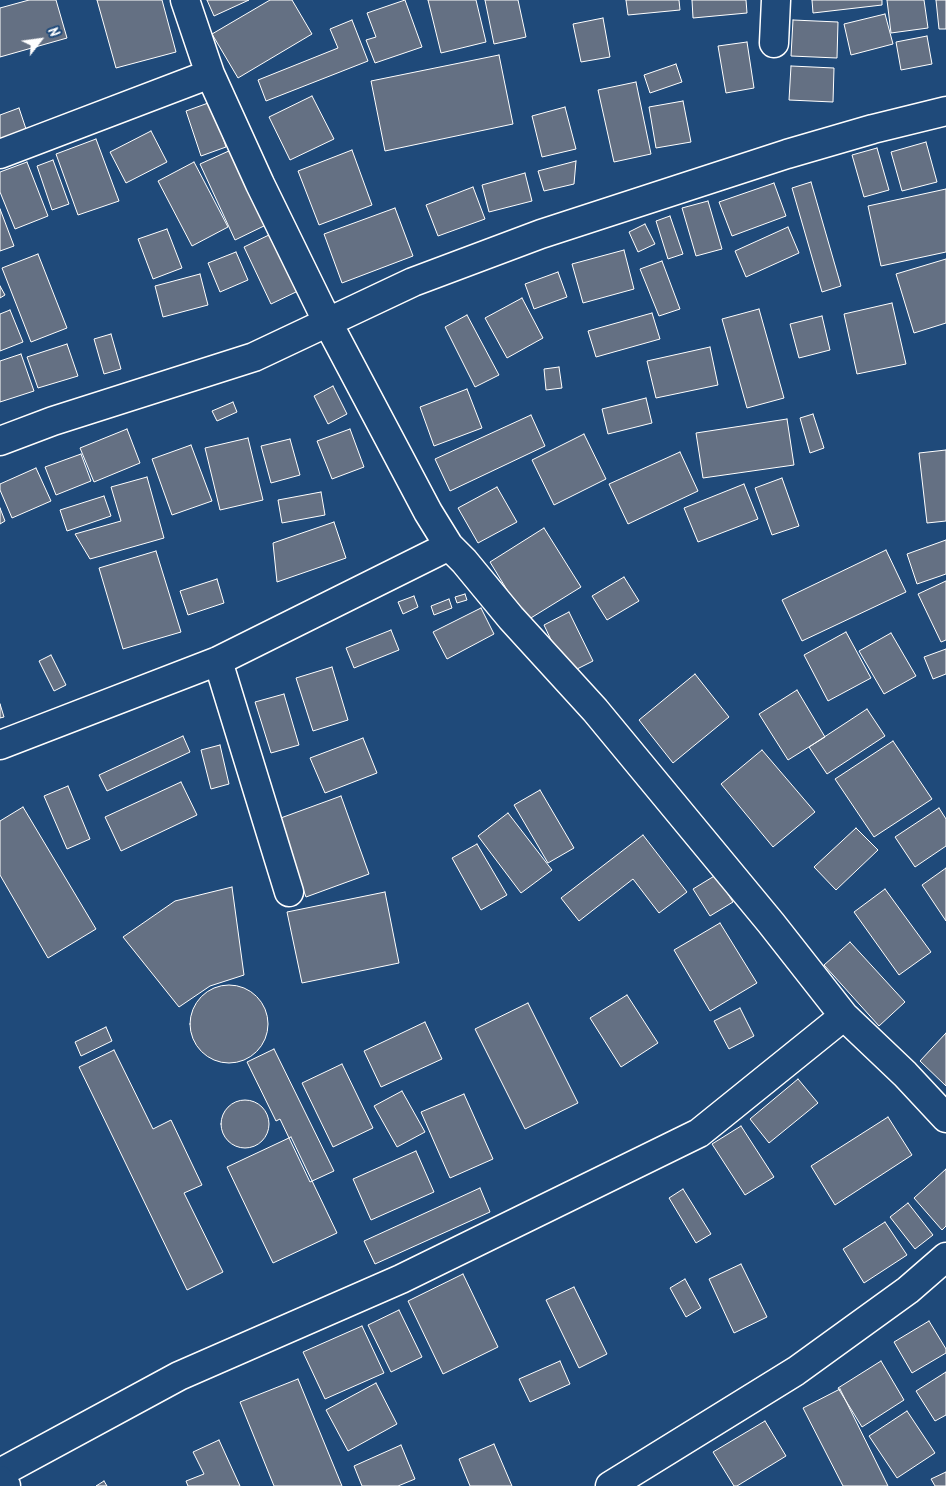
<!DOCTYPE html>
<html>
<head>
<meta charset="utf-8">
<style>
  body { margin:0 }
  #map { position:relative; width:946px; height:1486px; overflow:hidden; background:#1f4a7a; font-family:Kalam,sans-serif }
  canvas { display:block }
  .north { position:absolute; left:15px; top:15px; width:50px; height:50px; -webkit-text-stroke:4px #1f4a7a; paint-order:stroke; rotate:60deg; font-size:14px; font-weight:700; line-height:20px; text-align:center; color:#fff }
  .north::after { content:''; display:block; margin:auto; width:18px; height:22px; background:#fff; clip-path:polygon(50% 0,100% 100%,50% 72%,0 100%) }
</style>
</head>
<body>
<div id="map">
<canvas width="946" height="1486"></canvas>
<div class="north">N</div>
</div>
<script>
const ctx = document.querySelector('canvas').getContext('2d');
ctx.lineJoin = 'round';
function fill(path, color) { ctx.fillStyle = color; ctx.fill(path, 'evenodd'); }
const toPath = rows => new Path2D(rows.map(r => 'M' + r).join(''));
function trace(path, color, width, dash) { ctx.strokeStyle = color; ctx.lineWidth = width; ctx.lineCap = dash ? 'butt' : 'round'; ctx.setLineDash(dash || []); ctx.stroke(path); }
const building = toPath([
  [29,0,56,0,67,38,0,57,0,8,29,0],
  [97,0,162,0,176,52,116,68,97,0],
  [207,0,249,0,214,16,207,0],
  [270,0,292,0,312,34,238,78,212,34,270,0],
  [405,0,422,47,375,63,366,40,376,37,367,13,405,0],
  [428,0,476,0,486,42,441,53,428,0],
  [485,0,518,0,526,37,494,44,485,0],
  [626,0,679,0,680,10,628,15,626,0],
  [692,0,746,0,747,13,693,18,692,0],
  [812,0,882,0,882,5,813,13,812,0],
  [887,0,924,0,928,28,891,33,887,0],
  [936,0,946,0,946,29,939,29,936,0],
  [885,14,893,44,851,55,844,24,885,14],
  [603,18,610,57,581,62,573,24,603,18],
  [352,20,368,61,266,101,258,80,338,48,330,29,352,20],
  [793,20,838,22,837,58,791,56,793,20],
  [927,36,932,64,901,70,896,42,927,36],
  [747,42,754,88,726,93,718,46,747,42],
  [499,55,513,124,385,151,371,81,499,55],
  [676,64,682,82,650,93,644,75,676,64],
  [791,66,834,68,833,102,789,100,791,66],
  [636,82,651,154,614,162,598,90,636,82],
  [312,96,334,139,290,160,269,117,312,96],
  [683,101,691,142,656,148,649,107,683,101],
  [211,102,226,147,201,156,186,111,211,102],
  [565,107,576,149,542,157,532,116,565,107],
  [19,108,28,135,0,144,0,115,19,108],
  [151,131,167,162,126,183,110,152,151,131],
  [96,139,119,201,78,215,56,154,96,139],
  [926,142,937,182,902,191,891,152,926,142],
  [877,148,889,190,864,197,852,155,877,148],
  [231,150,266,225,235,240,200,164,231,150],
  [352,150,372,205,319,225,298,171,352,150],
  [53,160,69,204,52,210,37,166,53,160],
  [576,161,574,184,544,191,538,171,576,161],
  [27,162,48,216,15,229,0,192,0,172,27,162],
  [194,162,228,227,192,246,158,181,194,162],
  [525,173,532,201,489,212,482,185,525,173],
  [811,182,841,286,822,292,792,188,811,182],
  [774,183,786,216,732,236,719,202,774,183],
  [473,187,485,219,438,236,426,205,473,187],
  [946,189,946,252,881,266,868,206,946,189],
  [708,201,722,249,696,256,682,208,708,201],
  [395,208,413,256,342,283,324,234,395,208],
  [0,209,14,246,0,251,0,209],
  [670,216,683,254,668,259,656,221,670,216],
  [645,224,655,244,638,252,629,232,645,224],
  [788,227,799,253,746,277,735,251,788,227],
  [167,229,182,268,153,279,138,239,167,229],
  [271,234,298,291,271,304,244,247,271,234],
  [624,250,634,289,583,303,572,264,624,250],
  [236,252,248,280,220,292,208,263,236,252],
  [38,254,67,328,31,342,2,268,38,254],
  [946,259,946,323,914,333,896,274,946,259],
  [662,261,680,309,659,316,640,269,662,261],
  [558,272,567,297,534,309,525,284,558,272],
  [200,274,208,305,163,317,155,286,200,274],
  [0,286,5,295,0,298,0,286],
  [522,298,543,338,507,358,485,318,522,298],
  [892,303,906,364,857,374,844,314,892,303],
  [759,309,784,398,747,408,722,319,759,309],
  [10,310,23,342,0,351,0,314,10,310],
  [652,313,660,339,596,357,588,331,652,313],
  [467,315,499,375,475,387,445,327,467,315],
  [822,316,830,350,799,358,790,324,822,316],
  [111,334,121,369,104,374,94,339,111,334],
  [67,344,78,376,38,388,27,357,67,344],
  [710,347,718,385,656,398,647,361,710,347],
  [21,354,34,391,0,402,0,361,21,354],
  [559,367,562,388,546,390,544,369,559,367],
  [333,386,347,414,328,424,314,396,333,386],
  [467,389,482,428,434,446,420,407,467,389],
  [646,398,652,423,608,434,602,409,646,398],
  [233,402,237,412,217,421,212,411,233,402],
  [813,414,824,448,810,453,800,418,813,414],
  [531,415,545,446,450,491,435,459,531,415],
  [787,419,794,465,703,478,696,433,787,419],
  [127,429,140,463,94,482,80,448,127,429],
  [350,429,364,467,332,479,317,441,350,429],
  [584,434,606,479,554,505,532,460,584,434],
  [248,438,263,500,220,510,205,448,248,438],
  [290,439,300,475,271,483,261,446,290,439],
  [191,445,212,501,172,515,152,459,191,445],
  [946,450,946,521,927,523,919,453,946,450],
  [680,452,698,491,628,524,609,484,680,452],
  [81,454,91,481,56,495,45,467,81,454],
  [36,468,51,501,12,518,0,490,0,484,36,468],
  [147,477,164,538,90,559,75,534,121,521,111,487,147,477],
  [782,478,799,526,772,535,755,488,782,478],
  [744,484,758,519,698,542,684,508,744,484],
  [497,487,517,522,478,543,458,508,497,487],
  [321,492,325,515,282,523,278,500,321,492],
  [104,496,111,516,67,531,60,510,104,496],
  [0,508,5,521,0,524,0,508],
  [334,522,346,558,277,582,273,543,334,522],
  [544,528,581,587,526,621,490,562,544,528],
  [946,540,946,574,917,584,907,554,946,540],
  [886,550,906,592,802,641,782,600,886,550],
  [156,551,181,632,123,649,99,568,156,551],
  [624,577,639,601,607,620,592,596,624,577],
  [217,579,224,603,188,615,180,591,217,579],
  [946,581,946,640,941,642,918,594,946,581],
  [465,594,467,600,457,603,455,597,465,594],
  [414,596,418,607,403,614,398,602,414,596],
  [449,599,452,608,434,615,431,606,449,599],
  [481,608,494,634,447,659,433,632,481,608],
  [569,612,593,661,567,674,544,625,569,612],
  [391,630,399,650,354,668,346,648,391,630],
  [846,632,871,678,828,701,804,655,846,632],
  [891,633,916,676,884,694,859,651,891,633],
  [946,649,946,674,933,679,924,657,946,649],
  [51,655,66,685,54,691,39,661,51,655],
  [332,667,348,720,313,731,296,678,332,667],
  [695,674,729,717,673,763,639,720,695,674],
  [797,690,825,737,788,760,759,714,797,690],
  [284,694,299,745,271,753,255,702,284,694],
  [0,704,4,717,0,718,0,704],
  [867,709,885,736,827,774,809,747,867,709],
  [183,736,190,752,107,791,99,775,183,736],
  [363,738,377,773,325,793,310,758,363,738],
  [893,741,932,799,874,837,835,779,893,741],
  [220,745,229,784,211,789,201,750,220,745],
  [762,750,815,812,773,847,721,784,762,750],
  [181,782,197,815,121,851,105,817,181,782],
  [68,786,90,839,67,849,44,796,68,786],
  [540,790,574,848,548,863,514,805,540,790],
  [341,796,369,874,306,897,278,819,341,796],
  [23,807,96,929,48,958,0,875,0,821,23,807],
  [939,808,946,819,946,846,915,867,895,837,939,808],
  [508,813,552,870,521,893,478,836,508,813],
  [856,828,878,850,836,890,814,867,856,828],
  [643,835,687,892,659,913,633,879,579,921,561,898,643,835],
  [477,844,507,895,481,910,452,858,477,844],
  [946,868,946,921,922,885,946,868],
  [716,875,733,902,710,916,693,889,716,875],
  [232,887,244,975,210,986,179,1007,123,937,175,901,232,887],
  [885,889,931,952,899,975,854,912,885,889],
  [385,892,399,963,302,983,287,912,385,892],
  [720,923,757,983,710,1011,674,950,720,923],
  [850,942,905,1002,879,1026,824,965,850,942],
  '190 1024a39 39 0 1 1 78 0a39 39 0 1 1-78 0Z',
  [627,995,658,1043,621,1067,590,1018,627,995],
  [528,1003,578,1103,525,1129,475,1029,528,1003],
  [740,1008,754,1036,729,1049,714,1021,740,1008],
  [425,1022,442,1059,381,1087,364,1051,425,1022],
  [106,1027,112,1041,81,1056,75,1042,106,1027],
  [946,1033,946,1086,920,1061,946,1033],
  [274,1049,334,1171,310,1182,280,1119,276,1121,247,1062,274,1049],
  [114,1050,153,1129,171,1120,202,1185,184,1193,223,1272,187,1290,79,1067,114,1050],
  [342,1064,373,1128,333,1147,302,1083,342,1064],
  [798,1079,818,1103,769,1143,750,1119,798,1079],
  [402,1091,425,1132,397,1147,374,1106,402,1091],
  [464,1094,493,1159,450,1178,421,1112,464,1094],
  '221 1124a24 24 0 1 1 48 0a24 24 0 1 1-48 0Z',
  [888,1117,912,1155,835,1205,811,1166,888,1117],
  [741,1126,774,1177,745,1195,712,1144,741,1126],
  [291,1137,337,1233,273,1263,227,1167,291,1137],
  [416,1151,434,1192,371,1220,353,1179,416,1151],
  [946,1169,946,1226,942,1230,914,1198,946,1169],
  [480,1188,490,1212,375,1264,364,1241,480,1188],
  [683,1189,711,1234,696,1243,669,1198,683,1189],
  [908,1203,933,1235,915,1249,890,1217,908,1203],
  [885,1222,907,1255,864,1283,843,1249,885,1222],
  [741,1264,767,1317,734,1333,709,1279,741,1264],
  [463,1274,498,1347,443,1374,408,1301,463,1274],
  [685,1279,701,1308,686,1317,670,1288,685,1279],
  [574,1287,607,1354,579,1368,546,1300,574,1287],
  [399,1310,422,1357,391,1372,368,1325,399,1310],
  [929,1321,946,1349,946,1353,912,1373,894,1342,929,1321],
  [362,1326,384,1373,325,1399,303,1352,362,1326],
  [560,1361,570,1384,530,1402,519,1379,560,1361],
  [881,1361,904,1400,862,1427,838,1388,881,1361],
  [946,1372,946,1415,935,1421,916,1391,946,1372],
  [298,1379,342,1486,274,1486,240,1402,298,1379],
  [376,1383,397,1424,348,1451,326,1410,376,1383],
  [840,1389,888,1486,843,1486,803,1408,840,1389],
  [907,1411,935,1453,897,1478,869,1436,907,1411],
  [765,1421,786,1456,737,1486,734,1486,713,1452,765,1421],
  [219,1440,240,1486,188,1486,186,1481,204,1474,193,1452,219,1440],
  [494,1444,512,1486,470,1486,459,1459,494,1444],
  [401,1445,415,1479,398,1486,362,1486,354,1466,401,1445],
  [946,1472,946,1486,935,1486,931,1479,946,1472],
  [104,1481,107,1486,96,1486,104,1481]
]);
const street = toPath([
  [185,0,210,74,260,184,328,323,428,512,449,546,464,561,511,618,595,710,771,923,844,1016,905,1074,946,1118],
  [774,43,776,0],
  [0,154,210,74],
  [0,441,53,421,254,357,413,282,541,234,787,154,873,129,946,111],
  [218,661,289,892],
  [0,745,218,661,449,546],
  [0,1473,179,1376,401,1279,699,1133,844,1016],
  [610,1486,796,1371,908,1290,946,1257]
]);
const primary = toPath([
  [0,1480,6,1486]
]);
fill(building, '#647083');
trace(building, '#fff', 1);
trace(street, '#fff', 31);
trace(primary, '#fff', 31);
trace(street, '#1f4a7a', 28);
trace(primary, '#1f4a7a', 28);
</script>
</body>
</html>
